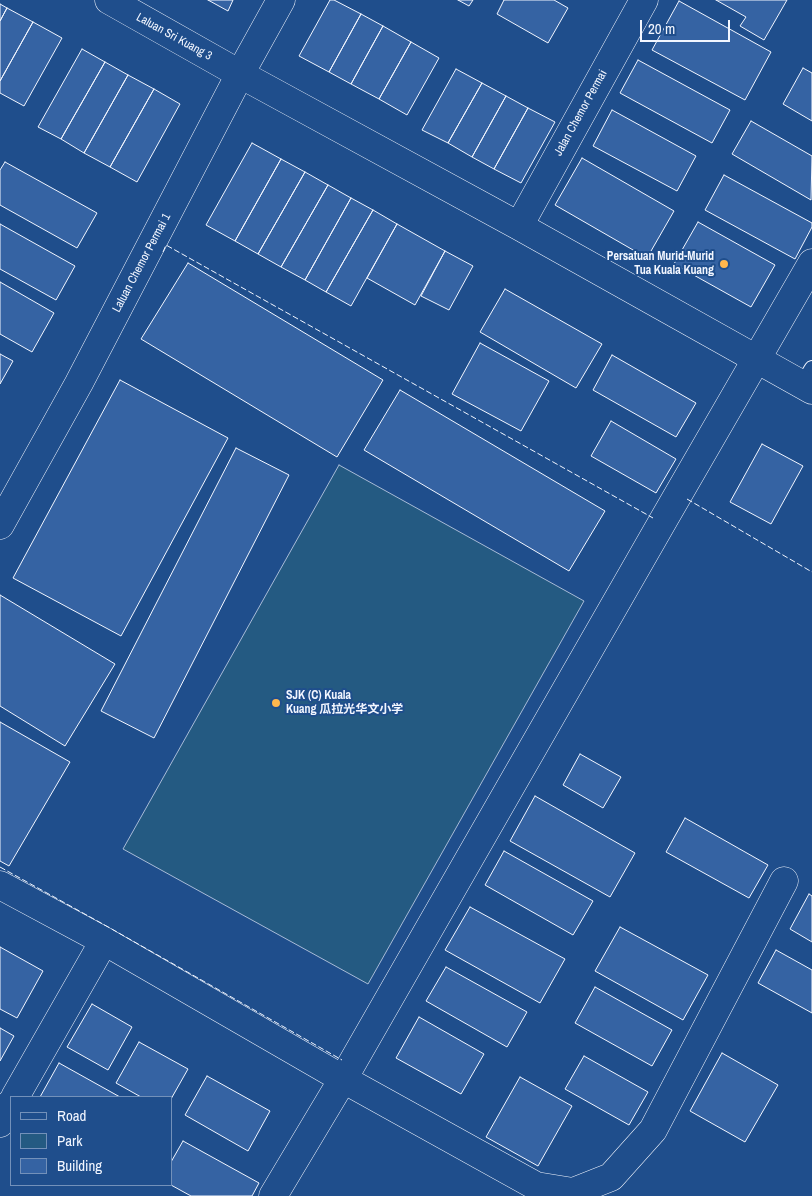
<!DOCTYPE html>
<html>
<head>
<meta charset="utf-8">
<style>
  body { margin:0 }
  #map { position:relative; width:812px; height:1196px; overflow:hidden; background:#1f4e8c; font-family:"Archivo Narrow",sans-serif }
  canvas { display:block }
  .legend { position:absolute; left:10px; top:1096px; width:162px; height:90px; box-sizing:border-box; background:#1f4e8c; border:1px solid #7391ba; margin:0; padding:6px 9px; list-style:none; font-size:15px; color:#f2f6ff }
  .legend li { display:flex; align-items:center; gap:10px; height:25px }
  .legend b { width:25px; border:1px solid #7391ba }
  .scale { position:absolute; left:640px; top:20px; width:90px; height:22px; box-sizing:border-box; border:2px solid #f2f6ff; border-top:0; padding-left:6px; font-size:15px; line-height:18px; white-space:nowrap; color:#f2f6ff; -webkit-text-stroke:4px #1f4e8c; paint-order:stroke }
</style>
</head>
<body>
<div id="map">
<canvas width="812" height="1196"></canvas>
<ul class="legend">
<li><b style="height:6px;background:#1f4e8c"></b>Road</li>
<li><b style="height:14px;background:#245a82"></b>Park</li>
<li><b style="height:14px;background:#3563a3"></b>Building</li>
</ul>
<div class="scale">20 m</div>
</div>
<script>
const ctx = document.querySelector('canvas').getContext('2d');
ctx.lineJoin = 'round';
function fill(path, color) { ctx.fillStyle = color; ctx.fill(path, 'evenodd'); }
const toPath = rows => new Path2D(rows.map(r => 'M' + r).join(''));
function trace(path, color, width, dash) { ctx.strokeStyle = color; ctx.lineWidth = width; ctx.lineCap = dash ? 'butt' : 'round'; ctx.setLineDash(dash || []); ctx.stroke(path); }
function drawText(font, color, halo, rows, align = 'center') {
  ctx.font = font + ' "Archivo Narrow","Noto Sans SC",sans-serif'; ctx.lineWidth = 4; ctx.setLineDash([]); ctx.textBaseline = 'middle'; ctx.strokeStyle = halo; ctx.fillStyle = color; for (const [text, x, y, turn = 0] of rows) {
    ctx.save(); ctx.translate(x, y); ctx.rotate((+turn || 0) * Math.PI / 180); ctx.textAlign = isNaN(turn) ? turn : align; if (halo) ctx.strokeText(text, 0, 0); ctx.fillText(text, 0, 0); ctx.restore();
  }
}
const green = toPath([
  [339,465,584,601,368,984,123,849,339,465]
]);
const building = toPath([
  [208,0,233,0,228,11,208,0],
  [330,0,334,0,361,14,329,72,299,56,330,0],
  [458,0,473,0,469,6,458,0],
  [504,0,554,0,568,8,548,43,497,14,504,0],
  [716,0,787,0,764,40,740,26,746,17,716,0],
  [679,1,771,52,745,100,652,50,679,1],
  [0,4,7,8,0,21,0,4],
  [7,8,33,22,0,81,0,21,7,8],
  [361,14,383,26,351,84,329,72,361,14],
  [33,22,62,38,24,106,0,93,0,81,33,22],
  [383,26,411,42,379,99,351,84,383,26],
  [411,42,439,58,407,115,379,99,411,42],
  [82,49,105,62,61,139,38,127,82,49],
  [638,60,730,110,712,143,620,93,638,60],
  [105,62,128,75,84,153,61,139,105,62],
  [803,68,812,73,812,121,783,104,803,68],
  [456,69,482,83,448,143,422,130,456,69],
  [128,75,154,89,110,167,84,153,128,75],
  [482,83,506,96,472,157,448,143,482,83],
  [154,89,180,104,137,182,110,167,154,89],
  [506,96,528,108,494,169,472,157,506,96],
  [528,108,555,122,521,183,494,169,528,108],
  [612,110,696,156,677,191,593,146,612,110],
  [751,121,812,156,811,200,732,154,751,121],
  [252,143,281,159,235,241,206,225,252,143],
  [582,158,674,211,647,258,555,205,582,158],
  [281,159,305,172,258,254,235,241,281,159],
  [5,162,97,213,77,248,0,205,0,170,5,162],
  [305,172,328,185,281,267,258,254,305,172],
  [724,175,812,223,812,227,795,259,705,210,724,175],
  [328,185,351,198,305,280,281,267,328,185],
  [351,198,373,210,326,292,305,280,351,198],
  [373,210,397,224,351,306,326,292,373,210],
  [698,222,775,265,751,307,674,264,698,222],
  [0,224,75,266,56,300,0,269,0,224],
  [397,224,445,251,415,305,367,278,397,224],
  [445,251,473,266,449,310,421,296,445,251],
  [188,263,383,380,337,457,141,339,188,263],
  [0,282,54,313,32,352,0,334,0,282],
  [505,289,602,344,576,388,480,332,505,289],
  [480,343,549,381,521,431,452,394,480,343],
  [0,354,13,361,0,384,0,354],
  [612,355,696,403,676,437,593,390,612,355],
  [120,380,228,438,121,636,13,578,120,380],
  [400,390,605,511,569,571,364,450,400,390],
  [611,421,676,459,656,493,591,456,611,421],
  [762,444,803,466,771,524,730,502,762,444],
  [236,448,289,475,154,738,101,711,236,448],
  [0,595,115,664,65,746,0,706,0,595],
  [0,722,70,762,9,866,0,861,0,722],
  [580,754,621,777,603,808,563,785,580,754],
  [535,796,635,853,610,897,510,841,535,796],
  [685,818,768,865,749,898,666,852,685,818],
  [504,851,593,901,573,935,485,885,504,851],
  [809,894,812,896,812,942,790,929,809,894],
  [470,907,565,959,540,1003,445,950,470,907],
  [620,927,708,975,683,1020,595,971,620,927],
  [0,947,43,971,17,1018,0,1009,0,947],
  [776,950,812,970,812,1013,758,983,776,950],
  [446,967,527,1012,507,1047,426,1001,446,967],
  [595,987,672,1030,652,1066,575,1023,595,987],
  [92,1004,132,1027,108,1070,67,1047,92,1004],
  [419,1017,484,1054,461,1094,396,1058,419,1017],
  [0,1028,14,1036,0,1061,0,1028],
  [139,1042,188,1069,171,1099,171,1097,141,1097,116,1083,139,1042],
  [722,1053,778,1085,745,1142,690,1111,722,1053],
  [584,1056,648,1092,629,1125,565,1089,584,1056],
  [59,1063,120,1097,40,1097,59,1063],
  [207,1076,270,1111,248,1151,185,1115,207,1076],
  [520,1077,572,1106,538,1166,486,1137,520,1077],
  [183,1141,259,1183,252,1196,191,1196,171,1185,171,1162,183,1141]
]);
const lane = toPath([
  [802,384,812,368]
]);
const street = toPath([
  [109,0,240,74,519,226,812,390],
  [519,226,644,0],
  [0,525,79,383,240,74,281,0],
  [0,885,104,941,343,1079,536,1186,573,1192,611,1177,653,1130,784,881],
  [15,1097,104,941],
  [0,1123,11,1103],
  [273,1196,343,1079,664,519,812,263]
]);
const fence = toPath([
  [163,252,166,245,653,518],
  [687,499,812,572],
  [0,867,110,928,342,1060]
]);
const markers = [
  [724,264,5,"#ffb74d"],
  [276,703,5,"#ffb74d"]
];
const streetNames = [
  ["Laluan Sri Kuang 3",174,37,29],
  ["Jalan Chemor Permai",581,113,-61],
  ["Laluan Chemor Permai 1",142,263,-62]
];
const poiNames = [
  ["Persatuan Murid-Murid",714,257],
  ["Tua Kuala Kuang",714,271],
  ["SJK (C) Kuala",286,696,"left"],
  ["Kuang 瓜拉光华文小学",286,710,"left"]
];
fill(green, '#245a82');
trace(green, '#a8bbd7', 1);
fill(building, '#3563a3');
trace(building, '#f2f6ff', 1);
trace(lane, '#f2f6ff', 16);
trace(street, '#f2f6ff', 29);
trace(lane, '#1f4e8c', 14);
trace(street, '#1f4e8c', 28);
trace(fence, '#f2f6ff', 1, [6, 2.5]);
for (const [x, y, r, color] of markers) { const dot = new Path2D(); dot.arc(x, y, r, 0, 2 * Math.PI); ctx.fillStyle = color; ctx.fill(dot); trace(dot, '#1f4e8c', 2); }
drawText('12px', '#f2f6ff', '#1f4e8c', streetNames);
drawText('bold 12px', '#f2f6ff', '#1f4e8c', poiNames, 'right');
</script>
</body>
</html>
